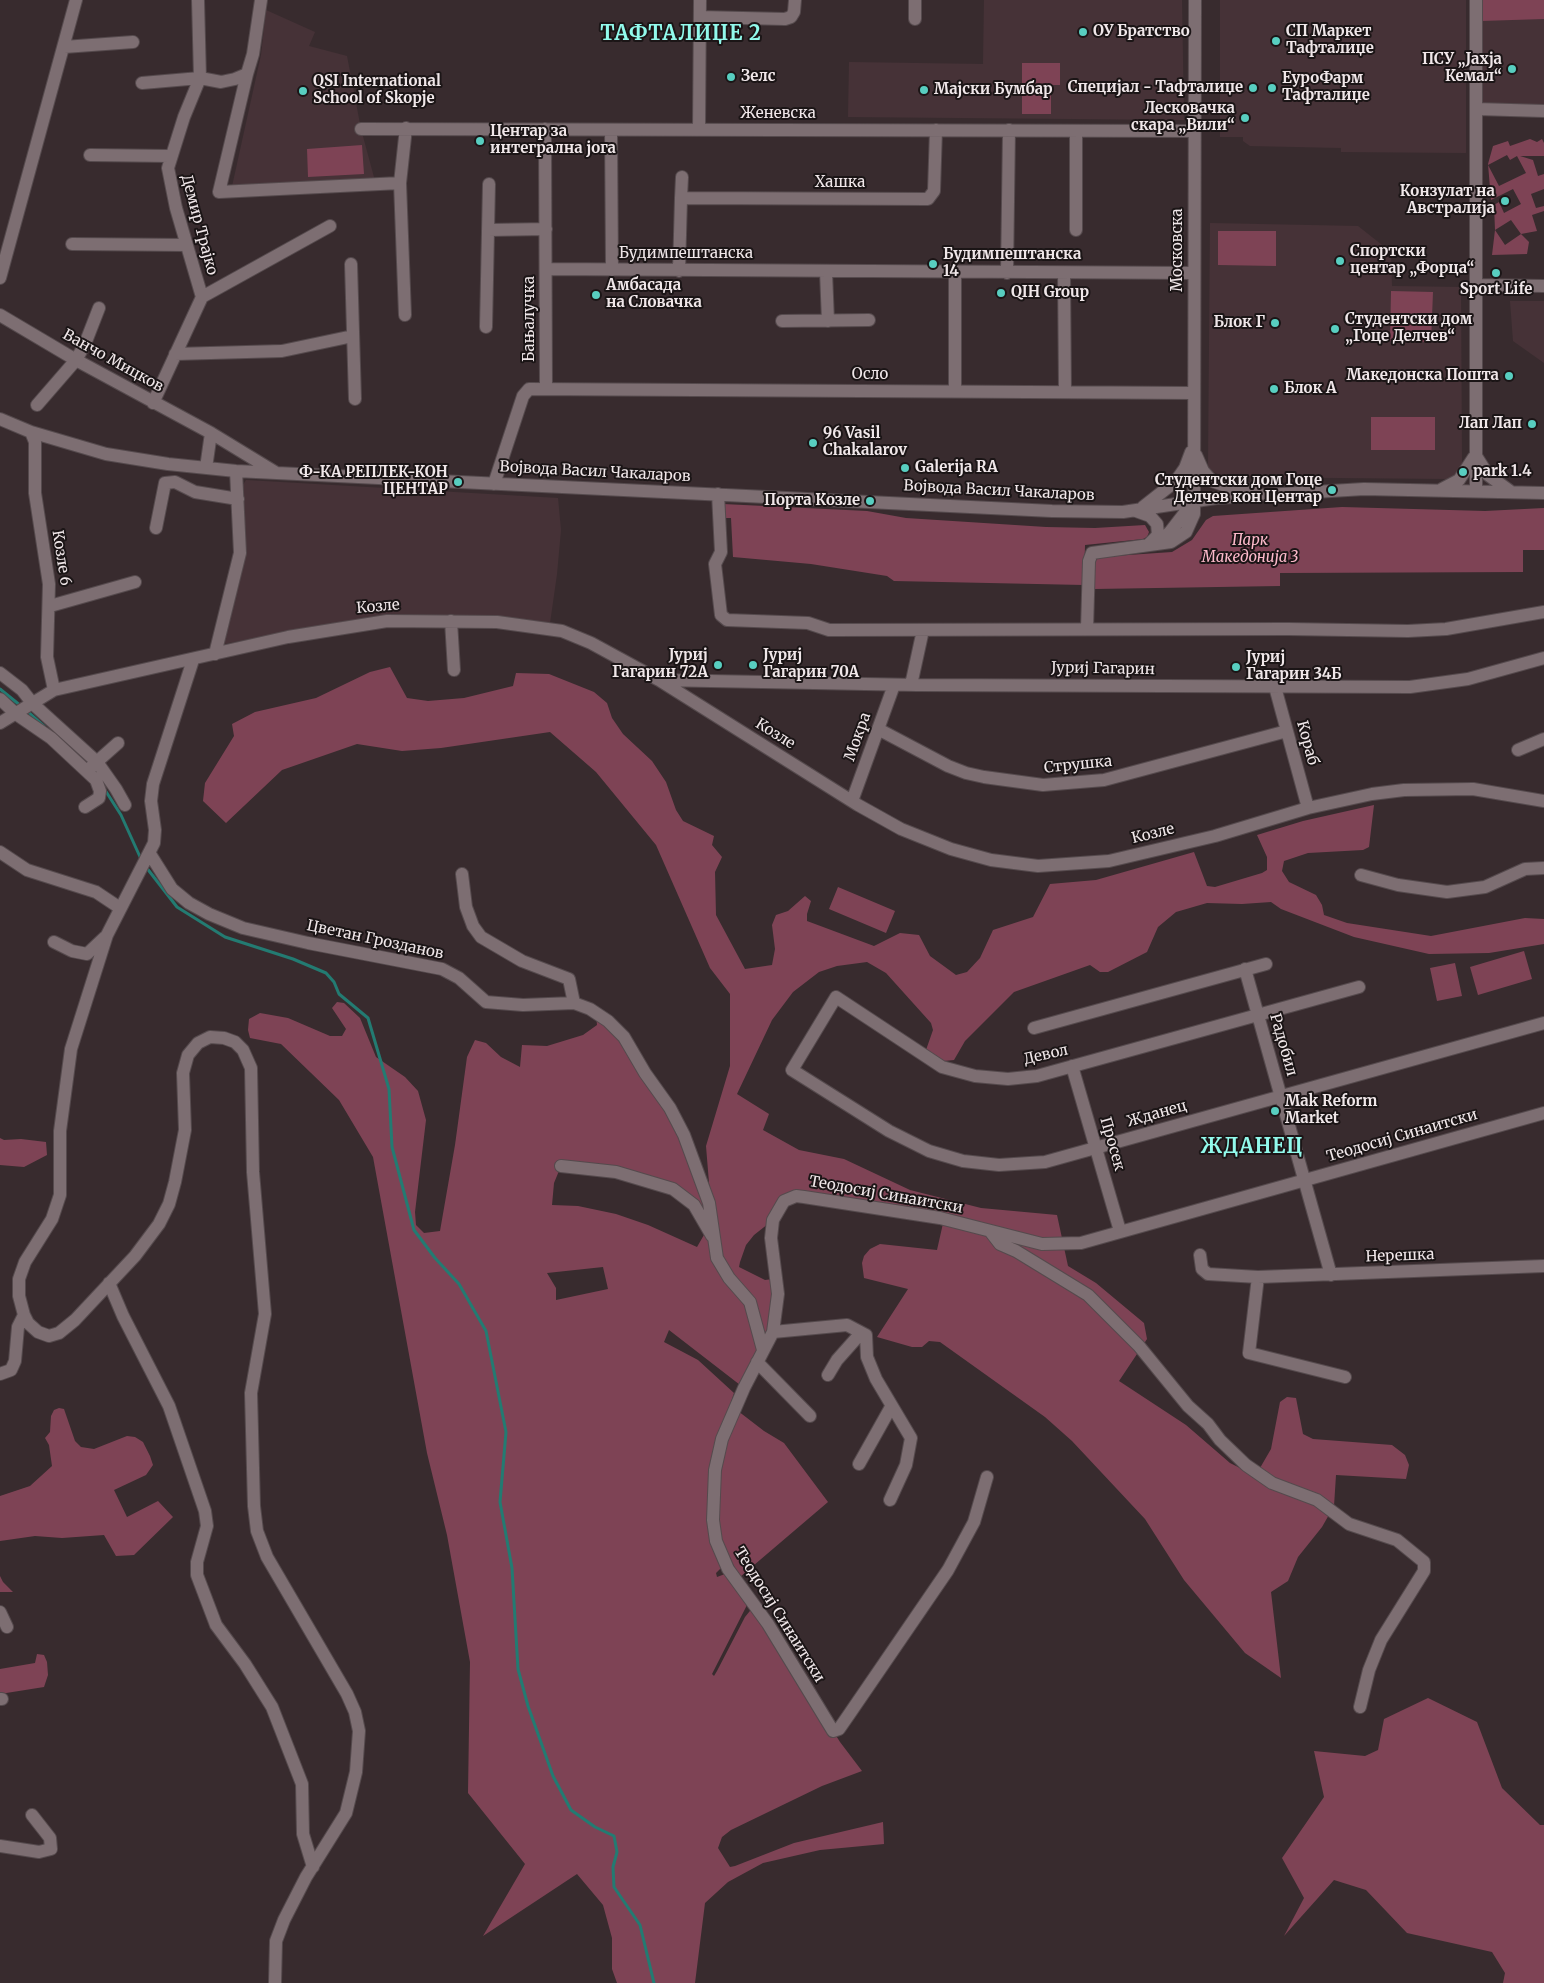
<!DOCTYPE html>
<html>
<head>
<meta charset="utf-8">
<style>
  body { margin:0 }
  canvas { display:block; background:#382b2e }
</style>
</head>
<body>
<canvas width="1544" height="1983"></canvas>
<script>
const ctx = document.querySelector('canvas').getContext('2d');
ctx.lineJoin = 'round';
function fill(path, color) { ctx.fillStyle = color; ctx.fill(path, 'evenodd'); }
const toPath = rows => new Path2D(rows.map(r => 'M' + r).join(''));
function trace(path, color, width, dash) { ctx.strokeStyle = color; ctx.lineWidth = width; ctx.lineCap = dash ? 'butt' : 'round'; ctx.setLineDash(dash || []); ctx.stroke(path); }
function drawText(font, color, halo, rows, align = 'center') {
  ctx.font = font + ' Merriweather,serif'; ctx.lineWidth = 4; ctx.setLineDash([]); ctx.textBaseline = 'middle'; ctx.strokeStyle = halo; ctx.fillStyle = color; for (const [text, x, y, turn = 0] of rows) {
    ctx.save(); ctx.translate(x, y); ctx.rotate((+turn || 0) * Math.PI / 180); ctx.textAlign = isNaN(turn) ? turn : align; if (halo) ctx.strokeText(text, 0, 0); ctx.fillText(text, 0, 0); ctx.restore();
  }
}
const built = toPath([
  [984,0,1182,0,1184,120,848,117,849,62,983,64],
  [1220,0,1466,0,1466,153,1341,152,1341,148,1250,146,1243,141,1243,137,1220,137],
  [1481,0,1544,0,1544,108,1480,108],
  [266,10,315,32,309,46,347,56,361,129,375,181,231,191,261,55],
  [1210,223,1358,226,1391,252,1392,286,1461,287,1462,465,1456,475,1450,479,1225,477,1211,471,1208,467],
  [1510,301,1544,301,1544,363,1513,341],
  [246,480,558,498,561,530,557,574,550,623,523,619,390,616,341,622,224,644,225,632,244,555,243,485]
]);
const green = toPath([
  [1481,0,1544,0,1544,19,1481,21],
  [1022,63,1060,63,1060,85,1022,85],
  [1022,94,1051,94,1051,114,1022,114],
  [1530,139,1537,142,1542,139,1544,143,1544,156,1520,156,1533,160,1538,176,1544,174,1544,189,1531,194,1536,208,1544,206,1544,211,1532,215,1537,231,1521,234,1529,242,1527,254,1492,255,1495,230,1494,205,1499,202,1504,213,1521,204,1513,189,1491,200,1488,164,1493,146,1508,141,1510,146],
  [1507,155,1510,160,1517,156,1526,173,1499,186,1488,165],
  [1511,220,1521,234,1505,245,1495,230],
  [362,145,364,174,308,177,307,149],
  [1218,231,1276,231,1276,266,1218,265],
  [1391,291,1433,292,1431,342,1390,341],
  [1371,417,1435,417,1435,450,1371,450],
  [723,504,867,511,906,518,1046,527,1095,528,1145,525,1149,532,1147,537,1143,539,1085,545,1084,585,894,581,887,576,811,564,733,557,731,518,723,518],
  [1342,507,1485,511,1544,508,1544,550,1523,550,1523,572,1280,573,1280,586,1094,589,1094,563,1099,557,1172,552,1192,540,1206,520,1213,516],
  [390,667,407,698,428,701,464,698,513,686,516,673,549,674,594,692,607,703,612,718,623,734,652,761,666,782,676,810,683,821,714,836,712,845,722,857,715,872,716,915,745,969,772,965,775,949,772,925,776,915,788,911,805,896,811,901,807,914,807,921,874,946,900,933,919,935,930,956,956,975,967,972,980,958,993,930,1033,917,1050,884,1096,880,1194,852,1207,886,1215,887,1262,873,1267,870,1267,857,1257,835,1303,821,1374,805,1369,847,1363,850,1308,853,1284,861,1282,871,1289,882,1316,895,1322,905,1324,915,1347,923,1431,936,1525,918,1544,919,1544,944,1489,953,1429,954,1354,937,1281,909,1271,902,1242,904,1207,903,1176,912,1158,927,1147,952,1108,972,1100,972,1090,965,1014,992,965,1041,954,1060,944,1061,926,1050,933,1030,931,1023,886,973,867,962,837,966,819,972,793,992,772,1020,737,1094,769,1114,763,1130,799,1150,844,1159,910,1190,981,1208,1057,1215,1068,1266,1096,1283,1144,1323,1147,1339,1119,1381,1186,1425,1230,1463,1248,1472,1260,1468,1271,1449,1280,1402,1287,1397,1296,1398,1303,1434,1313,1439,1392,1445,1405,1455,1409,1465,1406,1479,1336,1475,1334,1506,1322,1527,1298,1557,1288,1581,1271,1592,1281,1678,1245,1653,1184,1580,1145,1519,1072,1441,1045,1417,940,1342,929,1341,922,1347,912,1347,877,1337,908,1289,864,1278,862,1263,864,1256,870,1249,880,1244,937,1250,944,1219,796,1196,773,1220,754,1235,746,1245,740,1262,739,1267,765,1280,773,1279,777,1310,744,1388,669,1330,664,1342,698,1360,734,1393,714,1453,721,1568,716,1573,717,1577,725,1574,747,1605,712,1674,714,1676,717,1671,745,1617,754,1606,840,1742,862,1771,822,1786,731,1830,722,1837,718,1848,730,1867,735,1866,794,1843,883,1822,884,1844,820,1850,763,1863,728,1882,705,1903,695,1983,617,1983,612,1969,612,1938,603,1905,577,1874,483,1936,525,1864,468,1793,470,1662,447,1535,427,1453,373,1157,339,1100,281,1044,250,1038,248,1030,249,1019,260,1013,288,1018,330,1036,342,1036,346,1029,332,1008,337,1002,344,1003,360,1018,376,1057,405,1077,418,1091,426,1120,415,1212,416,1225,424,1233,440,1231,455,1145,467,1057,475,1040,486,1043,501,1057,520,1067,522,1045,547,1046,583,1035,597,1025,596,1013,636,1055,710,1195,706,1146,730,1066,730,994,710,968,656,845,596,772,550,732,441,748,402,751,357,744,282,770,226,823,203,801,205,783,234,736,232,724,255,712,316,698,370,672],
  [561,1166,673,1189,708,1228,697,1247,648,1225,616,1214,578,1206,552,1205,554,1183],
  [603,1267,608,1289,556,1300,556,1288,547,1273],
  [838,887,895,911,886,933,829,909],
  [1524,951,1532,979,1478,995,1470,967],
  [1455,963,1462,996,1437,1001,1430,968],
  [0,1138,4,1140,21,1139,46,1142,47,1155,24,1167,0,1165],
  [59,1408,64,1409,75,1441,81,1447,94,1449,127,1436,135,1437,143,1442,150,1456,153,1465,146,1475,114,1490,127,1517,158,1501,173,1517,134,1555,116,1556,104,1535,62,1538,35,1536,0,1541,0,1496,30,1486,52,1466,49,1445,45,1438,50,1432,51,1416,54,1410],
  [738,1411,764,1431,784,1443,828,1502,740,1577,722,1544,717,1515,722,1456],
  [0,1576,3,1582,13,1592,0,1592],
  [37,1654,44,1655,47,1662,48,1675,44,1687,0,1694,0,1669,35,1663],
  [1428,1698,1477,1722,1502,1788,1540,1825,1544,1825,1544,1983,1503,1983,1505,1973,1492,1952,1407,1933,1366,1890,1334,1880,1284,1936,1304,1898,1282,1858,1324,1797,1314,1751,1365,1756,1378,1750,1384,1719]
]);
const stream = toPath([
  [0,689,21,706],
  [26,710,44,726],
  [105,790,121,815,141,859],
  [146,867,177,907,225,937,293,959,326,973,334,982,339,994,368,1018,389,1089,392,1147,414,1230,435,1258,459,1284,486,1331,506,1432,500,1502,512,1568,518,1669,528,1706,553,1776,571,1810,595,1827,614,1836,617,1852,613,1867,614,1887,640,1925,654,1983]
]);
const minor = toPath([
  [915,0,915,19],
  [700,17,785,19,791,17,794,12,795,0],
  [64,47,133,42],
  [247,74,219,192,400,183],
  [142,83,200,78,221,82,235,79,247,74,253,54,261,0],
  [1477,109,1544,111],
  [361,129,1195,131],
  [545,129,546,389],
  [611,130,612,270],
  [699,130,700,0],
  [90,155,170,156],
  [681,198,682,177],
  [488,230,546,229],
  [1076,230,1076,131],
  [72,244,187,245],
  [351,264,355,399],
  [546,269,1194,273],
  [679,271,681,198,928,199,934,191,936,130],
  [826,272,828,321],
  [1007,273,1009,130],
  [1064,273,1065,392],
  [0,278,76,0],
  [1475,285,1544,286],
  [202,297,330,226],
  [0,315,76,360,211,433,275,472],
  [405,315,400,183,406,128],
  [782,321,869,320],
  [486,327,489,184],
  [175,354,282,351,353,336],
  [955,391,955,273],
  [153,403,202,297,176,208,168,168,184,117,200,78,198,0],
  [37,405,76,360,85,344,99,308],
  [0,419,31,432,106,454,168,464,236,471,1052,511,1123,512,1216,498,1364,489,1544,493],
  [31,432,35,442,35,493,49,584,47,657,54,690],
  [1196,455,1203,471,1212,481,1229,487,1252,490],
  [1476,456,1488,475,1510,491],
  [206,468,211,433],
  [494,484,523,396,529,389,1193,393],
  [1442,489,1459,480,1474,457],
  [1476,491,1476,0],
  [718,494,721,552,715,564,721,615,727,620,808,623,829,630,1288,629,1408,631,1446,629,1544,612],
  [1143,507,1176,481,1185,468,1191,452],
  [1136,511,1150,516,1157,524,1158,535,1149,544],
  [156,528,165,483,175,482,195,492,238,499],
  [1157,544,1170,532,1194,501],
  [50,606,135,582],
  [451,621,454,670],
  [1087,629,1089,561,1092,553,1171,542,1186,532,1194,514,1195,0],
  [215,654,240,553,236,471],
  [193,660,153,784,151,801,155,830,154,843,107,935,71,1049,60,1131,60,1195,52,1219,25,1262,19,1279,19,1296,24,1315,28,1323,38,1332,49,1336,59,1333,75,1320,135,1256,159,1224,169,1204,175,1182,185,1130,183,1073,188,1055,198,1043,210,1037,224,1038,235,1042,243,1050,251,1068,253,1172,265,1314,251,1393,254,1506,257,1531,267,1557,347,1694,355,1712,359,1731,356,1772,346,1813,306,1877,284,1920,276,1941,275,1983],
  [0,673,22,690,33,704,97,762,116,789,125,805],
  [659,680,917,685,1410,687,1468,679,1544,658],
  [911,685,923,630],
  [1275,687,1308,808],
  [0,699,16,714,51,738,96,780,100,791,99,798,85,807],
  [0,723,54,690,288,637,387,621,497,622,562,631,591,643,659,680,858,805,901,829,951,849,991,860,1038,866,1109,861,1215,836,1308,808,1372,794,1404,790,1473,789,1544,801],
  [878,729,948,766,966,773,984,777,1043,785,1104,780,1287,731],
  [1518,750,1544,739],
  [91,767,118,743],
  [852,801,894,685],
  [0,852,27,870,96,892,120,908],
  [150,854,172,889,189,903,209,914,243,928,308,943,442,969,459,978,486,1002,523,1005,574,1003,569,979,522,961,481,937,473,926,466,907,462,874],
  [1361,875,1398,885,1447,892,1485,887,1525,869,1544,868],
  [54,942,72,951,87,954,105,937],
  [1245,969,1331,1275],
  [1359,987,1037,1076,1008,1079,975,1076,942,1067,836,997,792,1070,889,1131,929,1151,963,1161,999,1165,1045,1162,1544,1023],
  [574,1003,590,1009,608,1021,624,1037,645,1073,670,1108,684,1135,709,1203,717,1258,729,1278,750,1302,763,1350],
  [1034,1028,1266,964],
  [1072,1066,1120,1231],
  [561,1166,616,1172,673,1189,694,1205,712,1236],
  [990,1231,1000,1244,1016,1251,1088,1295,1139,1346,1188,1406,1208,1424,1220,1440,1246,1465,1272,1483,1317,1500,1349,1524,1397,1540,1424,1562,1424,1571,1381,1640,1369,1670,1360,1707],
  [1200,1255,1202,1269,1208,1274,1258,1277,1544,1266],
  [1258,1277,1249,1353,1345,1377],
  [109,1283,123,1316,169,1406,205,1511,207,1526,197,1562,197,1575,216,1625,245,1664,272,1707,302,1784,303,1834,313,1867],
  [773,1332,847,1325,866,1335,867,1357,876,1379,911,1438,906,1465,890,1500],
  [757,1362,810,1416],
  [0,1374,11,1370,15,1361,18,1327,24,1315],
  [828,1375,837,1360,861,1333],
  [859,1464,891,1407],
  [987,1477,974,1522,948,1570,848,1716,839,1729,833,1731,768,1624,728,1569,716,1541,713,1520,715,1470,722,1439,744,1388,773,1332,778,1294,771,1238,773,1220,784,1201,796,1196,804,1197,940,1218,1042,1244,1081,1243,1544,1113],
  [0,1612,7,1627],
  [0,1699,2,1699],
  [0,1846,39,1852,51,1849,50,1838,32,1815]
]);
const markers = [
  [1083,32,5,"#58cec0"],
  [1276,41,5,"#58cec0"],
  [1512,69,5,"#58cec0"],
  [731,77,5,"#58cec0"],
  [1253,88,5,"#58cec0"],
  [1272,88,5,"#58cec0"],
  [924,90,5,"#58cec0"],
  [303,91,5,"#58cec0"],
  [1245,118,5,"#58cec0"],
  [480,141,5,"#58cec0"],
  [1505,201,5,"#58cec0"],
  [1340,261,5,"#58cec0"],
  [933,264,5,"#58cec0"],
  [1496,273,5,"#58cec0"],
  [1001,293,5,"#58cec0"],
  [596,295,5,"#58cec0"],
  [1275,323,5,"#58cec0"],
  [1335,329,5,"#58cec0"],
  [1509,376,5,"#58cec0"],
  [1274,389,5,"#58cec0"],
  [1532,424,5,"#58cec0"],
  [813,443,5,"#58cec0"],
  [905,468,5,"#58cec0"],
  [1463,472,5,"#58cec0"],
  [458,482,5,"#58cec0"],
  [1332,490,5,"#58cec0"],
  [870,501,5,"#58cec0"],
  [718,665,5,"#58cec0"],
  [753,665,5,"#58cec0"],
  [1236,667,5,"#58cec0"],
  [1275,1111,5,"#58cec0"]
];
const poiNames = [
  ["ОУ Братство",1093,32],
  ["СП Маркет",1286,32],
  ["Тафталиџе",1286,49],
  ["ПСУ „Јахја",1502,60,"right"],
  ["Кемал“",1502,77,"right"],
  ["Зелс",741,77],
  ["ЕуроФарм",1282,79],
  ["Тафталиџе",1282,96],
  ["QSI International",313,82],
  ["School of Skopje",313,99],
  ["Специјал - Тафталиџе",1243,88,"right"],
  ["Мајски Бумбар",934,90],
  ["Лесковачка",1235,109,"right"],
  ["скара „Вили“",1235,126,"right"],
  ["Центар за",490,132],
  ["интегрална јога",490,149],
  ["Конзулат на",1495,192,"right"],
  ["Австралија",1495,209,"right"],
  ["Спортски",1350,252],
  ["центар „Форца“",1350,269],
  ["Будимпештанска",943,255],
  ["14",943,272],
  ["Амбасада",606,286],
  ["на Словачка",606,303],
  ["Sport Life",1496,290,"center"],
  ["QIH Group",1011,293],
  ["Студентски дом",1345,320],
  ["„Гоце Делчев“",1345,337],
  ["Блок Г",1265,323,"right"],
  ["Македонска Пошта",1499,376,"right"],
  ["Блок А",1284,389],
  ["Лап Лап",1522,424,"right"],
  ["96 Vasil",823,434],
  ["Chakalarov",823,451],
  ["Galerija RA",915,468],
  ["park 1.4",1473,472],
  ["Ф-КА РЕПЛЕК-КОН",448,473,"right"],
  ["ЦЕНТАР",448,490,"right"],
  ["Студентски дом Гоце",1322,481,"right"],
  ["Делчев кон Центар",1322,498,"right"],
  ["Порта Козле",860,501,"right"],
  ["Јуриј",708,656,"right"],
  ["Гагарин 72А",708,673,"right"],
  ["Јуриј",763,656],
  ["Гагарин 70А",763,673],
  ["Јуриј",1246,658],
  ["Гагарин 34Б",1246,675],
  ["Mak Reform",1285,1102],
  ["Market",1285,1119]
];
const streetNames = [
  ["Женевска",778,114],
  ["Хашка",840,183],
  ["Демир Трајко",199,225,75],
  ["Московска",1178,250,-90],
  ["Будимпештанска",686,254],
  ["Бањалучка",530,319,-90],
  ["Ванчо Мицков",113,361,29],
  ["Осло",870,375],
  ["Војвода Васил Чакаларов",595,472,3],
  ["Војвода Васил Чакаларов",999,491,3],
  ["Козле 6",61,558,81],
  ["Козле",378,607,-5],
  ["Јуриј Гагарин",1103,669,1],
  ["Козле",775,734,32],
  ["Мокра",858,737,-70],
  ["Кораб",1307,743,75],
  ["Струшка",1078,765,-6],
  ["Козле",1153,834,-14],
  ["Цветан Грозданов",375,940,12],
  ["Радобил",1283,1045,74],
  ["Девол",1046,1055,-13],
  ["Жданец",1157,1114,-16],
  ["Теодосиј Синаитски",1402,1136,-16],
  ["Просек",1112,1144,74],
  ["Теодосиј Синаитски",886,1195,10],
  ["Нерешка",1400,1256,-2],
  ["Теодосиј Синаитски",779,1615,58]
];
const parkNames = [
  ["Парк",1250,541],
  ["Македонија 3",1250,558]
];
const districtNames = [
  ["ТАФТАЛИЏЕ 2",681,34],
  ["ЖДАНЕЦ",1252,1147]
];
fill(built, '#463237');
fill(green, '#7e4355');
trace(stream, '#237b72', 3);
trace(minor, '#554a4d', 14);
trace(minor, '#7d6e72', 12);
for (const [x, y, r, color] of markers) { const dot = new Path2D(); dot.arc(x, y, r, 0, 2 * Math.PI); ctx.fillStyle = color; ctx.fill(dot); trace(dot, '#1b1516', 2); }
drawText('bold 15px', '#f0e7e9', '#1b1516', poiNames, 'left');
drawText('15px', '#f0e7e9', '#1b1516', streetNames);
drawText('italic 15px', '#fdbacb', '#1b1516', parkNames);
ctx.letterSpacing = '1px';
drawText('bold 20px', '#92faec', '#1b1516', districtNames);
ctx.letterSpacing = '0px';
</script>
</body>
</html>
